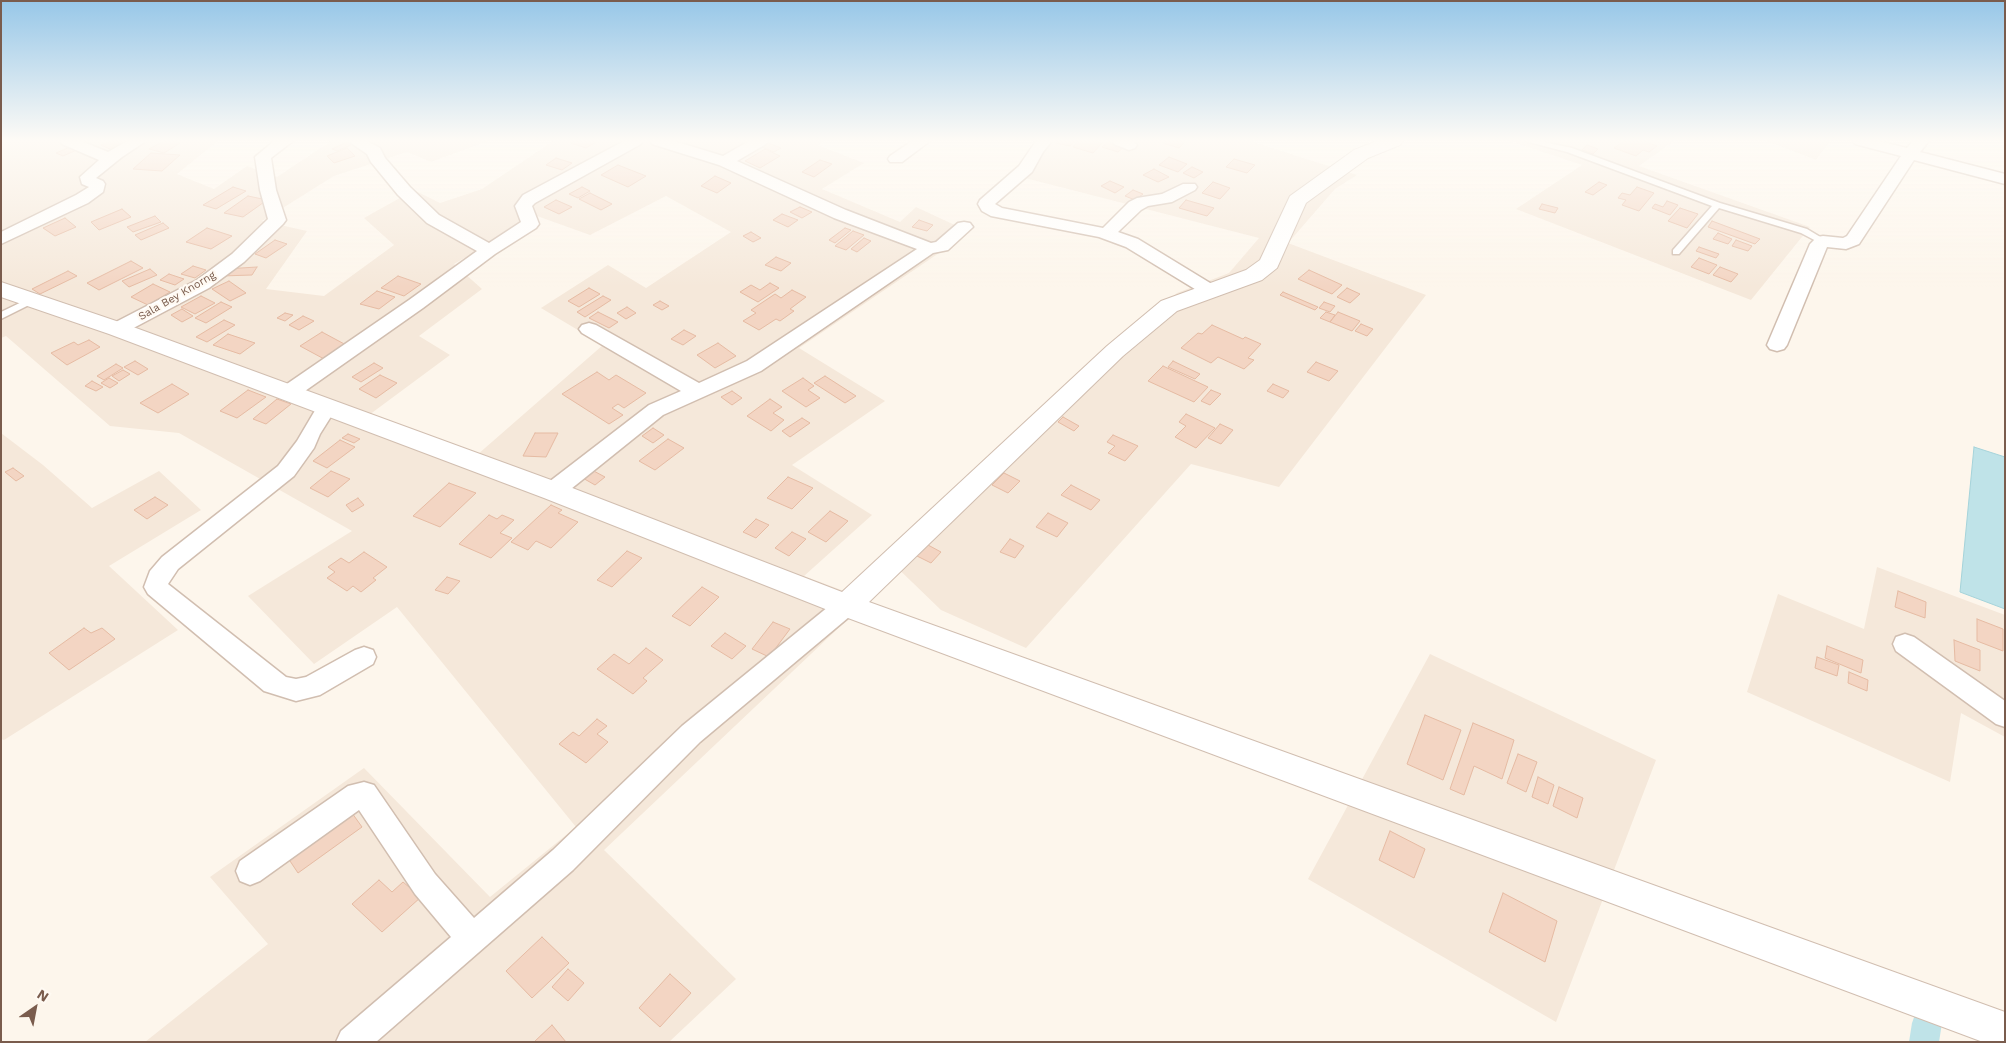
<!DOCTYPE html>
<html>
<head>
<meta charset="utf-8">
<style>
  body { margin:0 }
  #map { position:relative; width:2006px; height:1043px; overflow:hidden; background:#fdf6ec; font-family:"Work Sans",sans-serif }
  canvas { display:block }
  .frame { position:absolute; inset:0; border:2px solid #7a5c4d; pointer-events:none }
  .north { position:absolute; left:10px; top:983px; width:50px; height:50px; -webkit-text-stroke:4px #fffaf3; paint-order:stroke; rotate:33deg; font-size:14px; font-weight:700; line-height:20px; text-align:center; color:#7a5c4d }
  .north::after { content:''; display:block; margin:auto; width:18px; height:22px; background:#7a5c4d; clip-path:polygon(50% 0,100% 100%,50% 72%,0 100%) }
</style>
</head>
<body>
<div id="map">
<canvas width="2006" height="1043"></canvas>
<div class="frame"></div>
<div class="north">N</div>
</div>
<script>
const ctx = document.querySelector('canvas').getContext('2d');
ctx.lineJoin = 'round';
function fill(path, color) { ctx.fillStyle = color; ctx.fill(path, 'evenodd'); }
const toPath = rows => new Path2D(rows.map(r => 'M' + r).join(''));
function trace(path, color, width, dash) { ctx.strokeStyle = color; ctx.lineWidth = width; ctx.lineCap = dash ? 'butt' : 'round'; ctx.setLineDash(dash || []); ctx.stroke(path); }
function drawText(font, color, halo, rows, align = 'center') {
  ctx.font = font + ' "Work Sans",sans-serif'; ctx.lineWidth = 4.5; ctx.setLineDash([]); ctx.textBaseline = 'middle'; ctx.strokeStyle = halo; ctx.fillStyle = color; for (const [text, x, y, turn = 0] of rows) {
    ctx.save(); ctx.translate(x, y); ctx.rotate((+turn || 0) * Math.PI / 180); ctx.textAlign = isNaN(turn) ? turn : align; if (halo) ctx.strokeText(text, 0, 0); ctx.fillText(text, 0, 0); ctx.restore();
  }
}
const residential = toPath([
  [1,141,218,141,177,174,214,189,247,166,277,177,331,141,488,141,431,162,407,152,334,176,262,221,307,231,266,289,324,296,394,245,364,218,414,190,440,203,482,189,553,141,824,141,818,145,864,163,822,189,900,222,916,207,970,232,799,348,885,401,792,465,872,515,804,576,868,600,604,850,736,979,669,1042,145,1042,268,944,210,877,364,768,490,897,576,827,397,607,314,664,248,596,352,531,179,433,110,426,6,336,1,338],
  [666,196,731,232,646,288,608,265,541,308,603,345,477,455,369,415,450,355,419,336,482,289,454,264,537,216,590,235],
  [1050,141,1250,141,1357,175,1335,189,1288,243,1426,295,1279,487,1191,464,1026,648,941,610,883,554,1177,293,1229,273,1259,238,1021,177],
  [1510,141,1674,141,1639,166,1810,227,1751,300,1516,209,1582,165],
  [1767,141,1830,141,1816,160],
  [1,433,43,465,92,508,159,471,201,510,109,566,178,630,4,740,1,739],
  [1877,567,2005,615,2005,737,1961,713,1950,782,1747,692,1778,594,1864,629],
  [1430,654,1656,760,1556,1022,1308,879]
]);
const water = toPath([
  [1974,447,2005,457,2005,609,1960,592,1974,447]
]);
const canal = toPath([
  [1927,1008,1938,1012,1942,1023,1939,1042,1909,1042,1912,1023,1916,1012,1927,1008]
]);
const building = toPath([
  [110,141,130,141,112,150,101,145,110,141],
  [164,141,174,141,180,143,164,153,149,149,164,141],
  [574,141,592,141,596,142,586,148,571,143,574,141],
  [1057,141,1075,141,1070,146,1056,143,1057,141],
  [1078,141,1093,141,1102,143,1093,153,1073,147,1078,141],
  [1109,141,1110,141,1125,146,1118,152,1102,147,1109,141],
  [1165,141,1181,141,1185,142,1179,148,1163,143,1165,141],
  [1624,141,1643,141,1657,146,1649,152,1643,150,1636,156,1614,148,1624,141],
  [347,142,351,145,337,151,332,149,347,142],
  [768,143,781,148,774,152,762,147,768,143],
  [1587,145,1598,149,1593,154,1582,150,1587,145],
  [72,146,79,149,63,156,56,153,72,146],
  [347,148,355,156,334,163,327,156,347,148],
  [765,149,780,156,760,168,745,161,765,149],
  [151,153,180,155,162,171,133,169,151,153],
  [1169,157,1187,164,1178,172,1159,165,1169,157],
  [556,158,572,163,562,170,546,165,556,158],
  [1234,159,1255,165,1247,173,1226,167,1234,159],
  [820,160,832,164,814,177,802,172,820,160],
  [618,165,646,176,628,187,601,175,618,165],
  [1192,167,1203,172,1194,178,1183,173,1192,167],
  [1154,169,1169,177,1158,182,1143,175,1154,169],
  [715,176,731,183,717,193,701,186,715,176],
  [1110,181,1124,187,1115,193,1101,186,1110,181],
  [1213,182,1230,188,1220,199,1202,193,1213,182],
  [1599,182,1607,185,1593,195,1585,192,1599,182],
  [233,187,246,191,216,209,203,205,233,187],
  [582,187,590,191,578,198,569,194,582,187],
  [1637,187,1654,193,1639,211,1622,205,1626,200,1618,198,1622,193,1630,195,1637,187],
  [1133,190,1143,194,1135,200,1125,196,1133,190],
  [590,193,612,204,601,210,579,199,590,193],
  [248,196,267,200,243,217,224,213,248,196],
  [556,200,572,207,559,214,544,207,556,200],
  [1186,200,1214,208,1207,216,1179,208,1186,200],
  [1667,201,1678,205,1670,215,1652,208,1655,204,1663,207,1667,201],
  [1542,204,1558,208,1555,213,1539,209,1542,204],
  [800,207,812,212,802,218,790,212,800,207],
  [1680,208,1698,214,1687,228,1668,221,1680,208],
  [122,209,131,217,99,230,91,222,122,209],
  [782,214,798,220,788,227,773,220,782,214],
  [155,216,161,222,133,232,127,227,155,216],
  [65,218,76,227,55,236,43,228,65,218],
  [919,220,933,225,927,231,912,227,919,220],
  [1712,221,1760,239,1755,244,1708,227,1712,221],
  [163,223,169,228,141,240,135,235,163,223],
  [207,228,232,236,211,249,186,242,207,228],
  [845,228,851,230,835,243,829,240,845,228],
  [853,231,864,235,846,250,835,246,853,231],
  [751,232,761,238,753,242,743,236,751,232],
  [1718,233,1732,239,1728,244,1713,239,1718,233],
  [864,238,871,241,857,252,851,249,864,238],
  [275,240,287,244,266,258,255,254,275,240],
  [1736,240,1752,246,1748,251,1732,246,1736,240],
  [1699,247,1719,254,1716,258,1696,251,1699,247],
  [776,257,791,263,781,271,765,265,776,257],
  [1699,258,1717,265,1709,274,1691,267,1699,258],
  [131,261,143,268,99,290,87,283,131,261],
  [193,266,206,270,195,278,181,274,193,266],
  [257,267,252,275,221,276,225,269,257,267],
  [1720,267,1738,274,1731,282,1713,275,1720,267],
  [150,269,157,275,129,287,122,281,150,269],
  [1309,270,1342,285,1332,294,1298,279,1309,270],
  [68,271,77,276,40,294,32,289,68,271],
  [169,274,184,279,175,285,160,280,169,274],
  [398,276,421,284,404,296,381,288,398,276],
  [229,281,246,293,230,301,212,289,229,281],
  [770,283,779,288,758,302,740,292,751,285,760,290,770,283],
  [153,284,170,292,148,305,131,297,153,284],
  [589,288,600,294,579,307,568,301,589,288],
  [1347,288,1360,294,1350,303,1337,297,1347,288],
  [792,290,806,297,790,309,794,311,780,321,776,319,759,330,743,321,756,313,751,310,775,294,781,298,792,290],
  [377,291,395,297,379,309,360,304,377,291],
  [1283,292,1318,307,1315,310,1280,295,1283,292],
  [201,296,215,303,195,314,181,307,201,296],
  [603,296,611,300,585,317,577,312,603,296],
  [660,301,669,306,662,310,653,305,660,301],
  [221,302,232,307,206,323,195,318,221,302],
  [1324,302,1335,306,1330,312,1319,308,1324,302],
  [627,307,636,313,626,319,617,313,627,307],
  [182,309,193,316,182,322,171,315,182,309],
  [598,312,618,322,609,328,589,318,598,312],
  [1326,312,1335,315,1330,322,1320,318,1326,312],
  [1338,312,1360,321,1352,331,1330,322,1338,312],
  [285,313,293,315,285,321,277,318,285,313],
  [303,316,314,321,299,330,289,325,303,316],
  [224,320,235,325,207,342,196,337,224,320],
  [1361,324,1373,329,1367,336,1355,331,1361,324],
  [1212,325,1243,339,1245,337,1261,344,1248,358,1254,360,1244,369,1218,357,1211,363,1181,348,1198,333,1202,334,1212,325],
  [684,330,696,336,683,345,671,339,684,330],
  [322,332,348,346,326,360,300,346,322,332],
  [228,334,255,343,240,354,213,345,228,334],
  [89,340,100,347,67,365,51,353,74,342,78,345,89,340],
  [718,343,736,356,715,368,697,355,718,343],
  [135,361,148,369,138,375,124,367,135,361],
  [1173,361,1200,374,1195,379,1168,367,1173,361],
  [1316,362,1338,371,1329,381,1307,372,1316,362],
  [374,363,383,368,361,382,352,377,374,363],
  [116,364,123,368,104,380,97,376,116,364],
  [1163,366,1208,387,1194,402,1148,381,1163,366],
  [123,370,130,374,119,381,112,376,123,370],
  [597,372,609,380,616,375,646,393,624,408,618,404,612,408,623,415,609,424,562,394,597,372],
  [380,375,397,383,376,398,359,389,380,375],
  [825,376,856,396,845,403,814,383,825,376],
  [109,378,118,383,110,388,101,383,109,378],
  [803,378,814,386,808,390,820,398,806,407,782,391,803,378],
  [92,381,103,387,96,391,85,386,92,381],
  [172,384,189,394,158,413,140,403,172,384],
  [1273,384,1289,391,1283,398,1267,391,1273,384],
  [248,390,266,397,237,418,220,411,248,390],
  [1211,390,1221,394,1210,405,1201,401,1211,390],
  [732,391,742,398,732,405,721,397,732,391],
  [277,399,291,404,266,424,253,419,277,399],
  [770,399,782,407,773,413,784,420,771,431,747,416,770,399],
  [1186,414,1215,428,1196,448,1175,437,1186,426,1179,422,1186,414],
  [1063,417,1079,426,1074,431,1058,422,1063,417],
  [802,418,810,423,790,437,782,431,802,418],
  [1220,424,1233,430,1221,444,1208,438,1220,424],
  [653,428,664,435,653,443,642,436,653,428],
  [535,433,558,433,546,457,523,456,535,433],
  [348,434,360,439,354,443,342,438,348,434],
  [1113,435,1138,446,1125,461,1108,453,1115,446,1107,442,1113,435],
  [668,439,684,448,655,470,639,461,668,439],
  [340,440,355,447,327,468,313,461,340,440],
  [13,468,24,476,16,481,5,472,13,468],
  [590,469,605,477,595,485,581,477,590,469],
  [331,471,350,479,328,497,310,488,331,471],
  [1004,473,1020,481,1008,493,992,485,1004,473],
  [788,477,813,488,792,509,767,498,788,477],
  [449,483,476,493,440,527,413,516,449,483],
  [1071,485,1100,500,1091,510,1061,495,1071,485],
  [155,497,168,505,147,519,134,510,155,497],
  [358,498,364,505,352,512,346,505,358,498],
  [551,505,562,510,558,513,578,522,551,548,536,541,528,550,511,542,551,505],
  [830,511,848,521,826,542,808,532,830,511],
  [1048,513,1068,523,1057,537,1036,527,1048,513],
  [489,515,497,519,502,515,514,520,500,533,512,538,491,558,459,544,489,515],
  [756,519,769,525,756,538,743,532,756,519],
  [792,532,806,539,789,556,775,548,792,532],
  [1010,539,1024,546,1015,558,1000,552,1010,539],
  [928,545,941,552,931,563,917,556,928,545],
  [627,551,642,558,612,587,597,580,627,551],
  [364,552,387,567,373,578,376,580,361,592,353,586,347,591,327,578,335,572,328,567,341,558,349,563,364,552],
  [447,577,460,581,448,594,435,590,447,577],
  [702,587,719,597,690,626,672,616,702,587],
  [1898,591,1926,602,1925,618,1895,607,1898,591],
  [1977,619,2003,629,2003,651,1977,641,1977,619],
  [773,622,790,629,769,657,752,649,773,622],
  [84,628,91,633,102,628,115,639,69,670,49,653,84,628],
  [725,633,746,646,732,659,711,646,725,633],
  [1954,640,1980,650,1980,671,1955,661,1954,640],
  [1827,646,1863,660,1861,673,1825,658,1827,646],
  [646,648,663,660,643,678,647,681,633,694,597,669,614,654,629,664,646,648],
  [1817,657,1839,665,1837,676,1815,668,1817,657],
  [1849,672,1868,680,1867,691,1848,683,1849,672],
  [1425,715,1461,730,1443,780,1407,764,1425,715],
  [597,719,607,726,597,734,608,742,586,763,559,744,573,732,579,736,597,719],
  [1473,723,1514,740,1502,779,1474,766,1464,795,1450,789,1473,723],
  [1518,754,1537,762,1526,792,1507,783,1518,754],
  [1538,777,1554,785,1548,804,1532,797,1538,777],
  [1559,787,1583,798,1577,818,1553,806,1559,787],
  [352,813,362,827,298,873,288,858,352,813],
  [1390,831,1425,849,1414,878,1379,860,1390,831],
  [379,880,392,892,403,882,421,897,382,932,352,904,379,880],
  [1503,893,1557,921,1545,962,1489,932,1503,893],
  [542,937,569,963,532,998,506,971,542,937],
  [568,969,584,983,568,1001,552,987,568,969],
  [670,974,691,993,660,1027,639,1008,670,974],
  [552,1025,566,1042,534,1042,552,1025]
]);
const service = toPath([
  [1525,141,1539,141,1572,148,1720,203,1807,229,1827,241,1823,244,1820,243,1801,233,1719,208,1679,254,1673,254,1673,250,1712,206,1567,152,1525,141],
  [32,297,35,298,35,302,1,319,1,312,32,297]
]);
const minor = toPath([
  [60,141,81,141,108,152,127,141,146,141,122,157,96,178,103,181,105,184,103,192,88,203,1,244,1,232,76,195,89,187,82,184,80,177,99,160,62,144,60,141],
  [274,141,293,141,271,158,276,190,286,220,283,224,244,262,209,288,124,333,117,335,110,333,107,329,110,325,197,280,232,254,268,219,260,190,255,157,274,141],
  [348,141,367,141,380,148,385,158,410,187,439,215,489,243,521,222,515,206,523,195,624,141,643,141,641,144,535,203,532,206,539,224,536,228,495,254,423,308,295,398,288,400,281,398,278,393,281,388,409,300,477,251,427,223,398,195,371,162,367,154,348,141],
  [650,141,674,141,723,156,749,141,768,141,766,144,737,161,846,210,931,243,936,242,958,223,964,222,970,223,973,227,948,250,933,253,761,371,663,415,561,497,553,499,545,497,542,491,545,485,649,405,681,391,582,333,579,329,582,325,589,323,596,325,699,383,747,361,917,249,834,218,719,165,652,144,650,141],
  [912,141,930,141,902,162,890,162,888,159,890,156,912,141],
  [1036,141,1052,141,1043,152,1032,172,995,204,1002,208,1103,228,1129,202,1137,198,1162,194,1183,184,1195,184,1197,187,1195,190,1172,202,1148,206,1141,210,1118,232,1138,239,1215,286,1218,290,1215,294,1209,296,1203,294,1126,247,1099,237,991,216,982,211,978,204,980,200,1019,166,1036,141],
  [1112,141,1133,141,1137,145,1135,148,1129,150,1114,144,1112,141],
  [1853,141,1878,141,1907,148,1913,141,1929,141,1920,152,2005,174,2005,184,1914,160,1859,244,1846,249,1827,247,1787,345,1784,349,1777,351,1770,349,1767,345,1810,244,1817,237,1823,236,1843,238,1847,236,1901,156,1855,144,1853,141],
  [327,400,334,402,337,407,320,434,314,448,294,476,178,569,168,584,286,677,296,679,306,677,355,650,364,647,373,650,376,657,373,664,320,695,296,701,264,691,148,594,144,587,150,571,162,557,278,466,297,441,320,402,327,400],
  [847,595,855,598,859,605,855,612,700,742,573,870,376,1042,336,1042,341,1031,451,937,415,894,359,810,260,881,250,885,240,881,236,871,240,861,348,786,364,782,374,785,435,874,474,918,553,850,682,726,839,598,847,595],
  [1905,634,1914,637,2005,701,2005,727,1996,724,1896,651,1893,644,1896,637,1905,634]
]);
const tertiary = toPath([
  [1377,141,1403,141,1400,145,1368,158,1306,203,1277,268,1262,280,1177,311,1123,356,869,602,2005,1012,2005,1042,1983,1042,848,618,544,498,109,334,1,297,1,282,125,324,562,484,842,592,1107,346,1161,301,1246,270,1260,260,1290,196,1354,150,1377,141]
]);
const farStreetnames = [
  ["Sala Bey Knorng",177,296,-30]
];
fill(residential, '#f5e8da');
fill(water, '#bfe3e8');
trace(water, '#a5d3da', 1);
fill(canal, '#bfe3e8');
fill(building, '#f3d5c3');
trace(building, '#e6bba3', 1);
trace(service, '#d1beb0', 3);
trace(minor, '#d1beb0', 3);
trace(tertiary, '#d1beb0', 2);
fill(service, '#fff');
fill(minor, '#fff');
fill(tertiary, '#fff');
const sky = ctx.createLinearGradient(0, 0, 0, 287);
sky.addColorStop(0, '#97c7e8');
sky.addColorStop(0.49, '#fefbf6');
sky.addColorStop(1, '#fefbf600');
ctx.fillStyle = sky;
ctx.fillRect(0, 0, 2006, 287);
drawText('11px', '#7a5c4d', '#fffaf3', farStreetnames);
</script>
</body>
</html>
